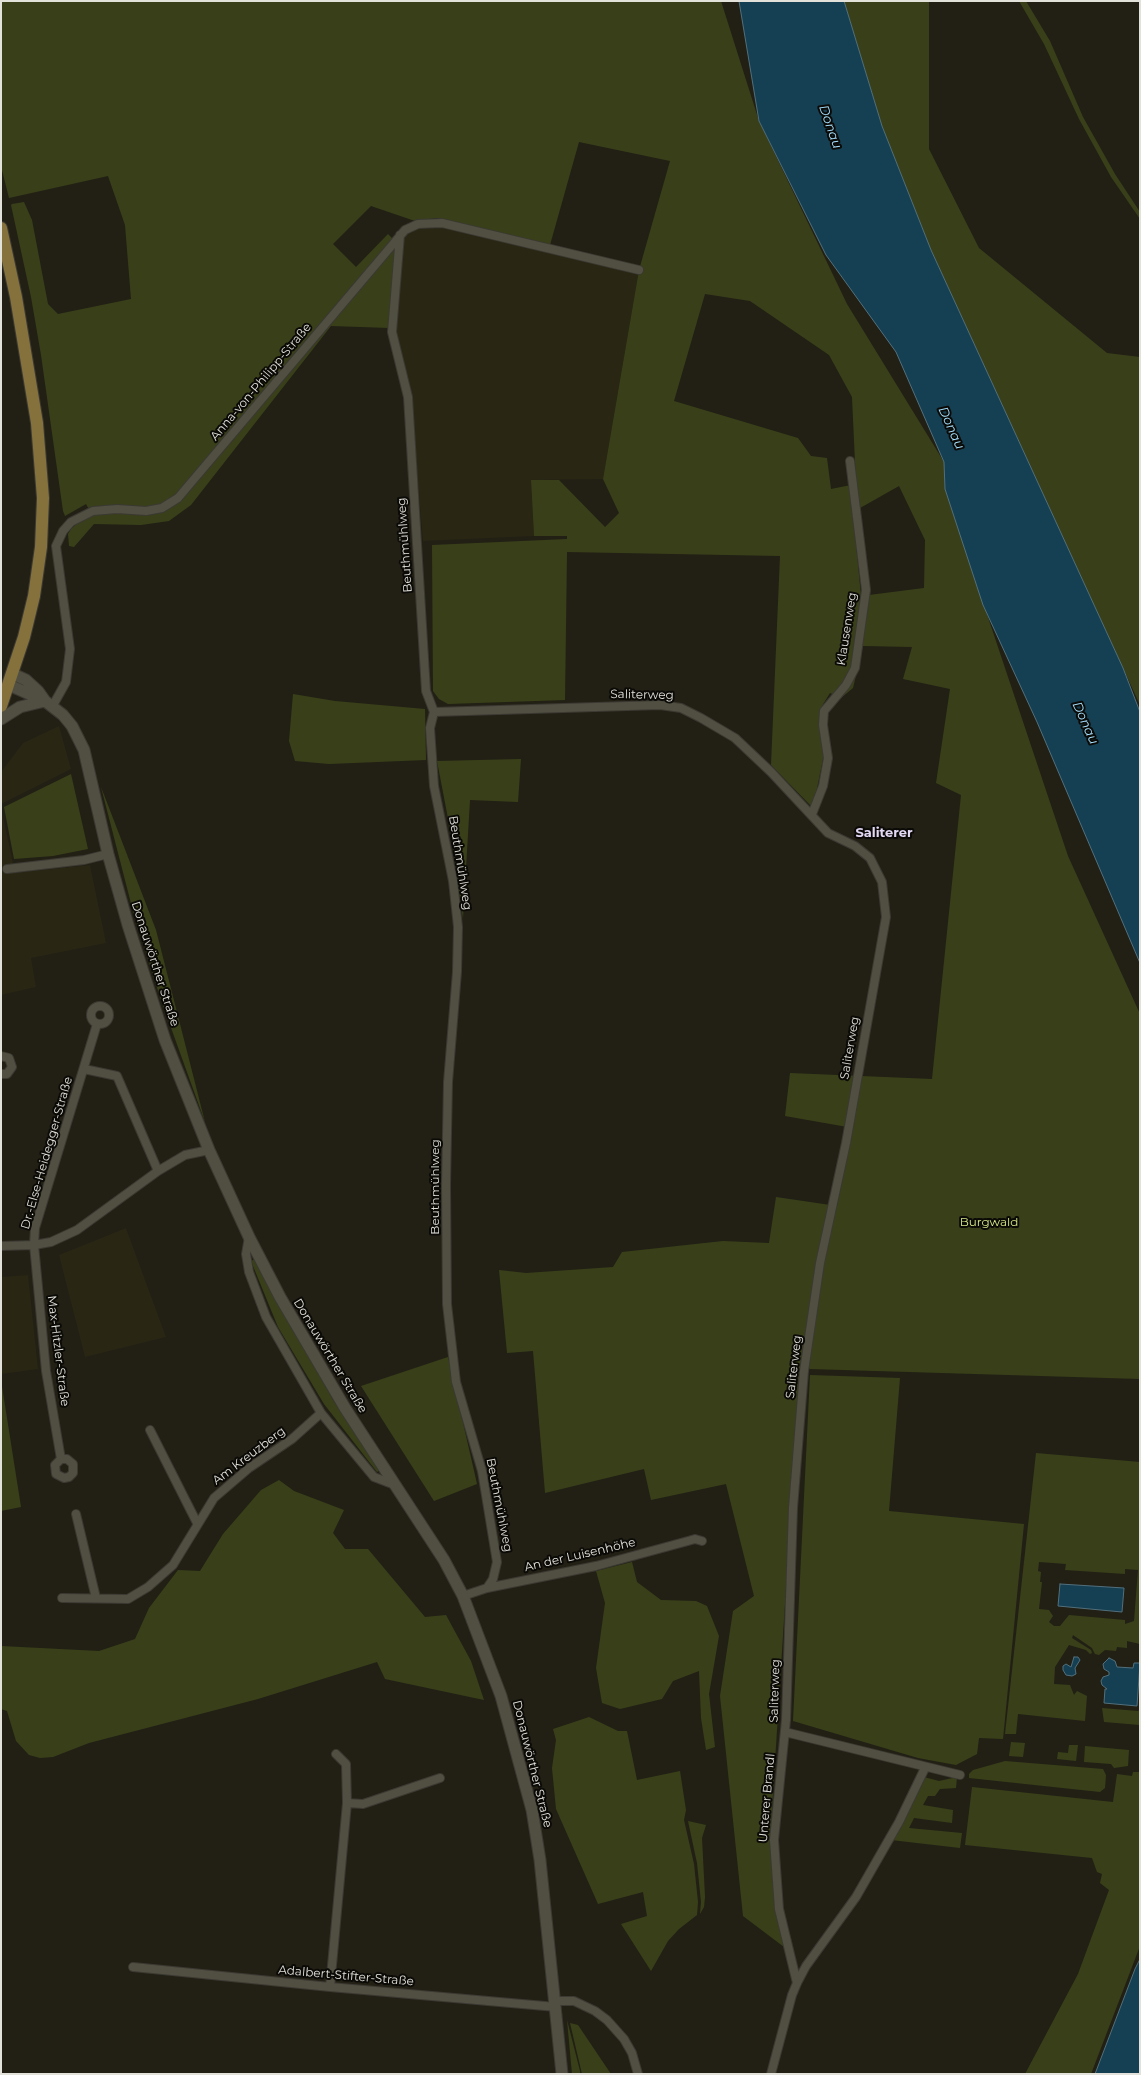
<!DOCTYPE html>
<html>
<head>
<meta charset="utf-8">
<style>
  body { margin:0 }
  #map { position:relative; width:1141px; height:2075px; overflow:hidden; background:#222015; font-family:Montserrat,sans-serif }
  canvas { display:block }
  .frame { position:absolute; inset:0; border:2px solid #e2e1da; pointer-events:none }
</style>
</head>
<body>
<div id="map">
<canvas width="1141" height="2075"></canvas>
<div class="frame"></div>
</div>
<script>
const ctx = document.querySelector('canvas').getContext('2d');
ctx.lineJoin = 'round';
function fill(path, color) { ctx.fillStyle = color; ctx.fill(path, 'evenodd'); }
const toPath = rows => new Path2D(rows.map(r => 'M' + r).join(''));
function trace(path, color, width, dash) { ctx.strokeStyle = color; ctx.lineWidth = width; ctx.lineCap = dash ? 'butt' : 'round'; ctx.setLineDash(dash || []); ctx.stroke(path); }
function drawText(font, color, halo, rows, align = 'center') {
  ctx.font = font + ' Montserrat,sans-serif'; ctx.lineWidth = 4; ctx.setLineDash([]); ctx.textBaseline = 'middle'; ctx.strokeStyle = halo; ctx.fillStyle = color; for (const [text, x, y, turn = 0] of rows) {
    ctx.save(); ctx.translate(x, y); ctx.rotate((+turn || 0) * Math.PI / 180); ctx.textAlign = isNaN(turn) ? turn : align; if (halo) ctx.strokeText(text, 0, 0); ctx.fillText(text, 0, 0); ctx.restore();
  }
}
const built = toPath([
  [442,228,479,232,639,270,603,479,531,480,534,536,423,541,410,390,390,328,397,243,405,234,418,229],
  [59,726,71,769,1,804,1,772,23,743],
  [1,807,15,873,90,865,106,943,31,958,36,987,1,995],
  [126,1228,166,1337,85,1357,59,1255],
  [28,1275,38,1369,1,1374,1,1277]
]);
const green = toPath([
  [1,1,721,1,759,121,847,304,944,462,945,489,1068,856,1140,1014,1140,1379,810,1369,808,1367,800,1367,770,1840,784,1947,743,1916,720,1696,733,1611,754,1596,726,1484,651,1500,644,1469,545,1493,533,1351,507,1353,499,1270,526,1273,613,1267,622,1252,723,1241,769,1243,776,1197,837,1206,853,1128,785,1116,790,1073,932,1079,961,795,936,783,950,689,903,679,912,647,863,646,853,688,841,698,830,693,822,706,819,722,824,754,813,808,771,765,780,556,567,552,565,700,448,704,439,699,433,691,432,545,567,539,567,536,534,536,531,480,559,480,605,527,619,513,603,479,639,270,670,161,579,142,550,245,437,218,415,221,371,206,333,244,356,267,388,234,397,243,390,328,331,326,191,505,169,521,141,525,94,524,74,547,69,546,68,534,71,529,82,519,92,515,86,504,65,516,63,511,41,355,31,297,11,205,12,204,24,202,32,220,48,304,58,314,131,299,125,225,108,176,9,198,1,166],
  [705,294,750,301,829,355,852,397,856,484,831,489,827,458,811,456,798,438,674,401],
  [899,486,925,540,924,588,861,596,853,512],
  [844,1,929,1,929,149,979,248,1107,353,1140,357,1140,705,931,250,882,126],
  [1019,1,1026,1,1050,41,1083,117,1115,174,1140,212,1140,219,1111,177,1079,119,1044,44],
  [293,694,335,701,425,709,426,760,329,764,295,761,289,741],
  [521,759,518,802,470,800,463,919,452,839,437,761],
  [71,774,88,849,53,856,14,859,4,807],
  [101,787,156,930,205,1122,161,1000,133,911],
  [255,1259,333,1400,380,1470,377,1472,324,1404,278,1327,251,1261],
  [448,1357,477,1484,434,1501,361,1386],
  [810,1375,900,1378,889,1511,1024,1524,1003,1739,979,1738,977,1754,956,1765,918,1758,793,1721],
  [1,1380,21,1507,1,1511],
  [1036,1453,1140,1462,1140,1644,1127,1641,1127,1648,1117,1647,1116,1651,1105,1650,1099,1655,1095,1654,1092,1648,1073,1635,1072,1638,1091,1650,1092,1653,1090,1654,1086,1650,1069,1645,1055,1667,1054,1684,1070,1685,1074,1695,1077,1691,1087,1696,1085,1721,1018,1714,1016,1734,1005,1734],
  [1039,1562,1066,1564,1065,1570,1125,1574,1125,1569,1138,1570,1134,1621,1125,1624,1125,1620,1069,1615,1060,1626,1054,1626,1049,1622,1053,1616,1049,1610,1039,1609,1042,1582,1040,1582,1041,1572,1038,1571],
  [279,1480,294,1491,344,1510,333,1533,345,1549,368,1549,425,1617,446,1615,471,1661,484,1700,385,1679,377,1662,258,1699,89,1743,53,1757,40,1758,29,1755,16,1741,7,1711,1,1709,1,1646,99,1651,135,1639,149,1608,178,1570,200,1571,223,1534,261,1490],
  [632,1562,637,1582,661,1600,696,1601,707,1606,719,1636,709,1694,715,1747,706,1750,701,1718,699,1671,673,1681,662,1699,620,1709,602,1703,596,1668,605,1603,596,1571],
  [1102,1708,1138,1711,1140,1709,1140,1725,1104,1722],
  [589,1717,618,1731,627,1731,637,1780,680,1771,686,1810,684,1820,694,1864,698,1902,697,1915,679,1929,668,1941,651,1971,621,1924,647,1916,643,1892,598,1904,556,1809,552,1768,556,1740,553,1729],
  [1011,1742,1025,1743,1023,1757,1009,1756],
  [1069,1745,1078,1745,1076,1761,1057,1759,1058,1752,1068,1753],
  [1085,1746,1129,1750,1128,1766,1114,1768,1111,1764,1084,1762],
  [1005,1761,1103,1769,1106,1775,1105,1788,1100,1792,969,1778,969,1774,973,1770],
  [1140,1769,1140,1946,1091,2074,1025,2074,1078,1974,1109,1890,1100,1883,1102,1874,1097,1872,1092,1858,965,1845,972,1787,1113,1802,1117,1774,1132,1776,1133,1772,1139,1772],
  [924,1777,939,1781,957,1777,956,1788,940,1789,935,1796,928,1796,923,1805,953,1810,952,1823,914,1818,909,1828,962,1833,960,1848,891,1840],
  [688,1821,706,1825,702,1838,705,1897,704,1907,700,1914,701,1902,697,1863],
  [567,2020,580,2071,580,2074,572,2074],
  [570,2023,578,2025,611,2074,582,2074]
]);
const water = toPath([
  [739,1,844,1,882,126,931,250,1123,668,1140,712,1140,963,1037,722,983,605,945,489,944,462,896,352,826,255,759,121,739,1],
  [1060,1584,1124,1588,1122,1612,1058,1606,1060,1584],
  [1074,1657,1078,1657,1080,1660,1075,1668,1076,1674,1072,1676,1066,1675,1063,1670,1063,1666,1066,1664,1071,1667,1074,1657],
  [1109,1658,1115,1661,1117,1667,1133,1668,1134,1663,1140,1663,1137,1706,1104,1703,1105,1689,1107,1689,1102,1685,1101,1681,1103,1677,1109,1675,1109,1672,1104,1669,1103,1664,1109,1658],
  [1140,1959,1140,2074,1095,2074,1135,1969,1140,1959]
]);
const minor = toPath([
  [400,235,392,332,408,397,426,691,434,712,430,728,434,786,453,881,458,927,457,972,448,1082,446,1185,447,1304,456,1382,482,1471,497,1562,493,1579,487,1588],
  [52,707,66,682,70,649,56,546,63,531,71,522,93,511,117,509,146,511,162,508,178,498,405,230,418,224,442,223,639,270],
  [434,712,660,705,681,708,701,718,735,738,771,772,828,833,855,846,870,858,882,882,886,917,846,1143,820,1263,804,1371,793,1508,786,1720,774,1840,779,1909,797,1983],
  [812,814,823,786,828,758,823,725,824,711,846,685,855,668,866,590,850,461],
  [7,869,84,860,108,854],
  '91 1015a9 9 0 1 1 18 0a9 9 0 1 1-18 0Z',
  [1,1056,9,1058,12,1067,7,1074,1,1074],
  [84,1069,117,1076,158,1171],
  [249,1237,246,1254,249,1272,266,1317,321,1413,374,1477,395,1485],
  [1,1246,34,1245,51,1242,77,1230,158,1171,185,1155,209,1150],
  [150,1430,197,1523],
  [61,1459,67,1459,73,1464,73,1473,69,1477,64,1478,56,1474,55,1465,61,1459,46,1371,34,1245,35,1228,97,1024],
  [76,1514,96,1598],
  [463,1596,487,1588,596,1566,688,1541,695,1539,702,1541],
  [62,1598,128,1599,148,1587,173,1565,214,1498,249,1468,292,1439,321,1413],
  [785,1732,960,1775],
  [347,1803,363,1804,440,1778],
  [133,1967,330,1987,556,2007],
  [330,1987,347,1803,346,1764,336,1754],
  [555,2001,574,2001,595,2011,607,2020,624,2039,632,2053,638,2074],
  [771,2074,792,1995,797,1983,806,1966,856,1897,899,1822,925,1768]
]);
const secondary = toPath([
  [13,674,26,680,38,691,45,701],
  [9,685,45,701,63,715,72,726,84,750,108,854,128,925,165,1040,209,1150,249,1237,280,1297,345,1408,444,1560,463,1596,501,1696,532,1810,540,1860,562,2074],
  [1,719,20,707,45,701]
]);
const primary = toPath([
  [1,228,16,297,37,423,43,498,41,547,34,596,24,637,1,706]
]);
const streetNames = [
  ["Anna-von-Philipp-Straße",261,382,-50],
  ["Beuthmühlweg",405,545,-94],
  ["Klausenweg",847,629,-81],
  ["Saliterweg",642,695,1],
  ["Beuthmühlweg",460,863,81],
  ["Donauwörther Straße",155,964,72],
  ["Saliterweg",850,1048,-80],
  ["Dr.-Else-Heidegger-Straße",47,1153,-74],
  ["Beuthmühlweg",435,1187,-90],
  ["Max-Hitzler-Straße",58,1351,83],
  ["Donauwörther Straße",330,1356,59],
  ["Saliterweg",794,1367,-83],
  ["Am Kreuzberg",249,1456,-37],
  ["Beuthmühlweg",499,1505,79],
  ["An der Luisenhöhe",580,1555,-13],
  ["Saliterweg",775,1691,-88],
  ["Donauwörther Straße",532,1764,76],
  ["Unterer Brandl",767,1798,-85],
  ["Adalbert-Stifter-Straße",346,1976,5]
];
const parkNames = [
  ["Burgwald",989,1222]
];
const waterNames = [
  ["Donau",830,127,71],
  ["Donau",951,428,66],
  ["Donau",1085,723,66]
];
const neighbourhoodNames = [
  ["Saliterer",884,833]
];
fill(built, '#292614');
fill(green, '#394019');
fill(water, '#153f53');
trace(water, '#52707c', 1);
trace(minor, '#3b3932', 10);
trace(secondary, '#3b3932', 13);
trace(primary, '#3b3932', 14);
trace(minor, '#514f42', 8);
trace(secondary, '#514f42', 11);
trace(primary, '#84713c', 12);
drawText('12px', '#e2e1da', '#0b0a06', streetNames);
drawText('12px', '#d4e885', '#0b0a06', parkNames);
drawText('italic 13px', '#a3dffe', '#0b0a06', waterNames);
drawText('bold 13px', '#e4d9f5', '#0b0a06', neighbourhoodNames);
</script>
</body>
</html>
